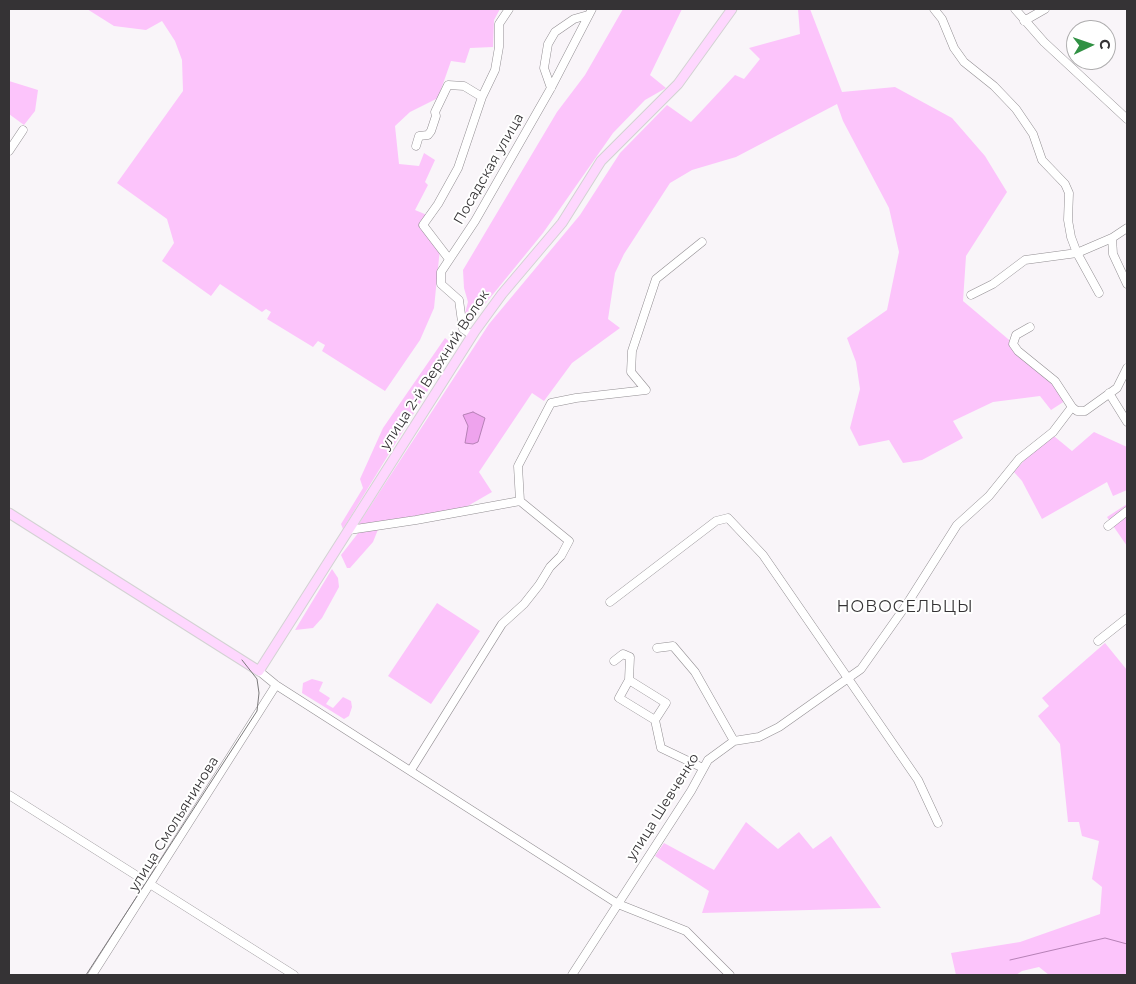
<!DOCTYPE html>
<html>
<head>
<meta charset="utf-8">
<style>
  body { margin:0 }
  #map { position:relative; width:1136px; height:984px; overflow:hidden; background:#f9f5f9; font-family:Montserrat,sans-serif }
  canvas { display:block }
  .frame { position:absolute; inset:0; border:10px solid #353335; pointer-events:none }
  .north { position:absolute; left:1066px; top:20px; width:50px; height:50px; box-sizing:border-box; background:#fff; border:1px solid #aeadae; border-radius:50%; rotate:87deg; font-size:14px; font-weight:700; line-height:20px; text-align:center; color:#353335 }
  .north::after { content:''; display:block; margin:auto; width:18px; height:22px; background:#319144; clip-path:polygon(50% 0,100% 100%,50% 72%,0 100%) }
</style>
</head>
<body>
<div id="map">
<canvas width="1136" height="984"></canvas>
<div class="frame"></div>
<div class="north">С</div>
</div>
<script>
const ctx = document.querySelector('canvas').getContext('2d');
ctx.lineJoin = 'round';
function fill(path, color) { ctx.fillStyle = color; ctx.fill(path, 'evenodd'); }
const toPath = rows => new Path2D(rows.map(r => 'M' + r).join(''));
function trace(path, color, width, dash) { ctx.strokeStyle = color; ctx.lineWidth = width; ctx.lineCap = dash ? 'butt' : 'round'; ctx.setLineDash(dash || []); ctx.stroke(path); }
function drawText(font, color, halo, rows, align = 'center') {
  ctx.font = font + ' Montserrat,sans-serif'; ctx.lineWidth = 4; ctx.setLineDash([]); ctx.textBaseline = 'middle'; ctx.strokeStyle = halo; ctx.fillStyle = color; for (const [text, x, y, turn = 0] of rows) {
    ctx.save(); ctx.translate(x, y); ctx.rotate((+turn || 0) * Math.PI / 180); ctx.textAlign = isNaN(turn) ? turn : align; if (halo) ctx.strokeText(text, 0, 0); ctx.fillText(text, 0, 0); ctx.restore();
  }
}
const green = toPath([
  [87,9,500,9,494,20,493,47,470,48,465,63,451,61,438,98,410,112,395,126,399,164,419,166,424,153,435,160,425,182,428,185,415,210,427,215,419,226,440,248,434,308,420,340,385,391,322,351,325,345,318,341,313,347,267,319,271,312,266,309,262,312,220,284,211,296,162,261,174,243,167,219,117,183,183,91,182,60,175,41,162,21,146,30,114,26],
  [623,9,682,9,650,75,666,88,645,100,613,133,543,233,472,320,465,313,468,302,464,288,463,270,557,112,585,75],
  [798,9,810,9,842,92,895,87,952,118,985,156,1007,192,966,256,963,301,1027,355,1068,399,1051,410,1040,396,993,402,953,421,963,438,922,460,903,463,889,440,859,446,850,428,860,389,856,362,847,338,887,310,899,252,889,208,843,121,837,104,736,157,692,170,670,183,624,254,615,273,608,319,620,328,572,363,544,401,532,393,479,472,492,492,466,507,434,515,358,525,489,324,580,215,620,153,667,105,691,122,735,75,744,79,760,59,749,48,800,34],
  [9,81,38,90,35,111,24,125,9,114],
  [445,338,455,346,343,529,341,524,363,488,360,479,383,428],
  [1049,432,1072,451,1094,432,1127,447,1127,490,1113,496,1107,482,1042,519,1022,481,1014,472],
  [1127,504,1127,546,1107,517],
  [379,527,373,542,350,568,347,568,341,555,359,532],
  [332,569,338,578,339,587,322,618,313,628,295,630],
  [437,603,480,631,431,704,388,676],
  [1105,643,1127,670,1127,975,1049,975,1039,967,1022,971,1016,975,956,975,951,953,1020,942,1100,914,1102,887,1092,879,1099,841,1082,836,1079,822,1068,822,1060,744,1038,716,1049,706,1042,698],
  [312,679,323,682,319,691,330,698,326,704,333,708,343,697,351,701,352,707,349,716,344,719,302,693,303,683],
  [746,822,778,849,799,832,813,849,831,836,881,908,702,913,709,891,655,856,664,843,714,870]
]);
const water = toPath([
  [473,412,485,418,478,442,473,444,465,443,468,426,463,415,473,412]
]);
const stream = toPath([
  [1010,960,1105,938,1127,944]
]);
const minor = toPath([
  [934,9,942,19,954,48,964,62,994,86,1016,109,1033,134,1042,160,1065,184,1069,193,1068,220,1071,237,1077,253,1099,293],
  [1015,9,1044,42,1127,119],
  [1024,21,1045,9],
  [551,88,544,68,548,44,555,32,574,19,588,15],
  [416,146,419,136,428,135,431,131,436,116,435,112,448,85,464,86,482,97],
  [9,151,23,130],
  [1112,238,1113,254,1127,284],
  [449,259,423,225,438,204,458,168,482,97,495,70,499,47,499,24,509,9],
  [971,295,993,284,1025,260,1077,253,1112,238,1127,228],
  [1030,327,1016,335,1013,344,1018,351,1055,381,1072,407,1077,411,1085,411,1117,388,1127,368],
  [472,335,463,329,459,300,441,284,441,272,475,221,551,88,592,9],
  [1109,393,1127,422],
  [520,501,518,466,551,403,576,398,646,390,631,372,632,351,656,279,702,242],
  [1108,526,1127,511],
  [349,530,416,520,520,501],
  [610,602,716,521,728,518,763,555,918,780,938,823],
  [1098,641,1127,618],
  [614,661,623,654,630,657,629,680,666,703,655,720,661,748,703,768],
  [259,671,276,685,618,904,686,931,730,975],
  [629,680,619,698,655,720],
  [734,741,759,737,779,727,861,669,907,604,957,525,989,496,1019,459,1053,432,1072,407],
  [411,770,502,624,524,604,539,585,550,567,561,556,569,541,520,501],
  [9,795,294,975],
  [92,975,276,685],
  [572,975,691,791,708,760,734,741,695,672,673,646,657,648]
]);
const major = toPath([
  [9,513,259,671,475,331,502,294,562,223,601,161,678,84,732,9]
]);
const tram = toPath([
  [86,975,257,711,259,693,257,679,242,660]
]);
const streetNames = [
  ["Посадская улица",489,169,-60],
  ["улица 2-й Верхний Волок",435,370,-57],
  ["улица Шевченко",663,807,-58],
  ["улица Смольянинова",174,824,-58]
];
const quarterNames = [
  ["НОВОСЕЛЬЦЫ",905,607]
];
fill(green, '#fcc4fb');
fill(water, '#eea3ed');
trace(water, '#b681b6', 1);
trace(stream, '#b681b6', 1);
trace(minor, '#928e92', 9);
trace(major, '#d3d2d3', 11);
trace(minor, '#fff', 8);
trace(major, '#fed7fe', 9);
trace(tram, '#7c7a7c', 1);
drawText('14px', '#353335', '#fff', streetNames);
ctx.letterSpacing = '1px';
drawText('16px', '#353335', '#fff', quarterNames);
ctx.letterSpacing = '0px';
</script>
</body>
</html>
